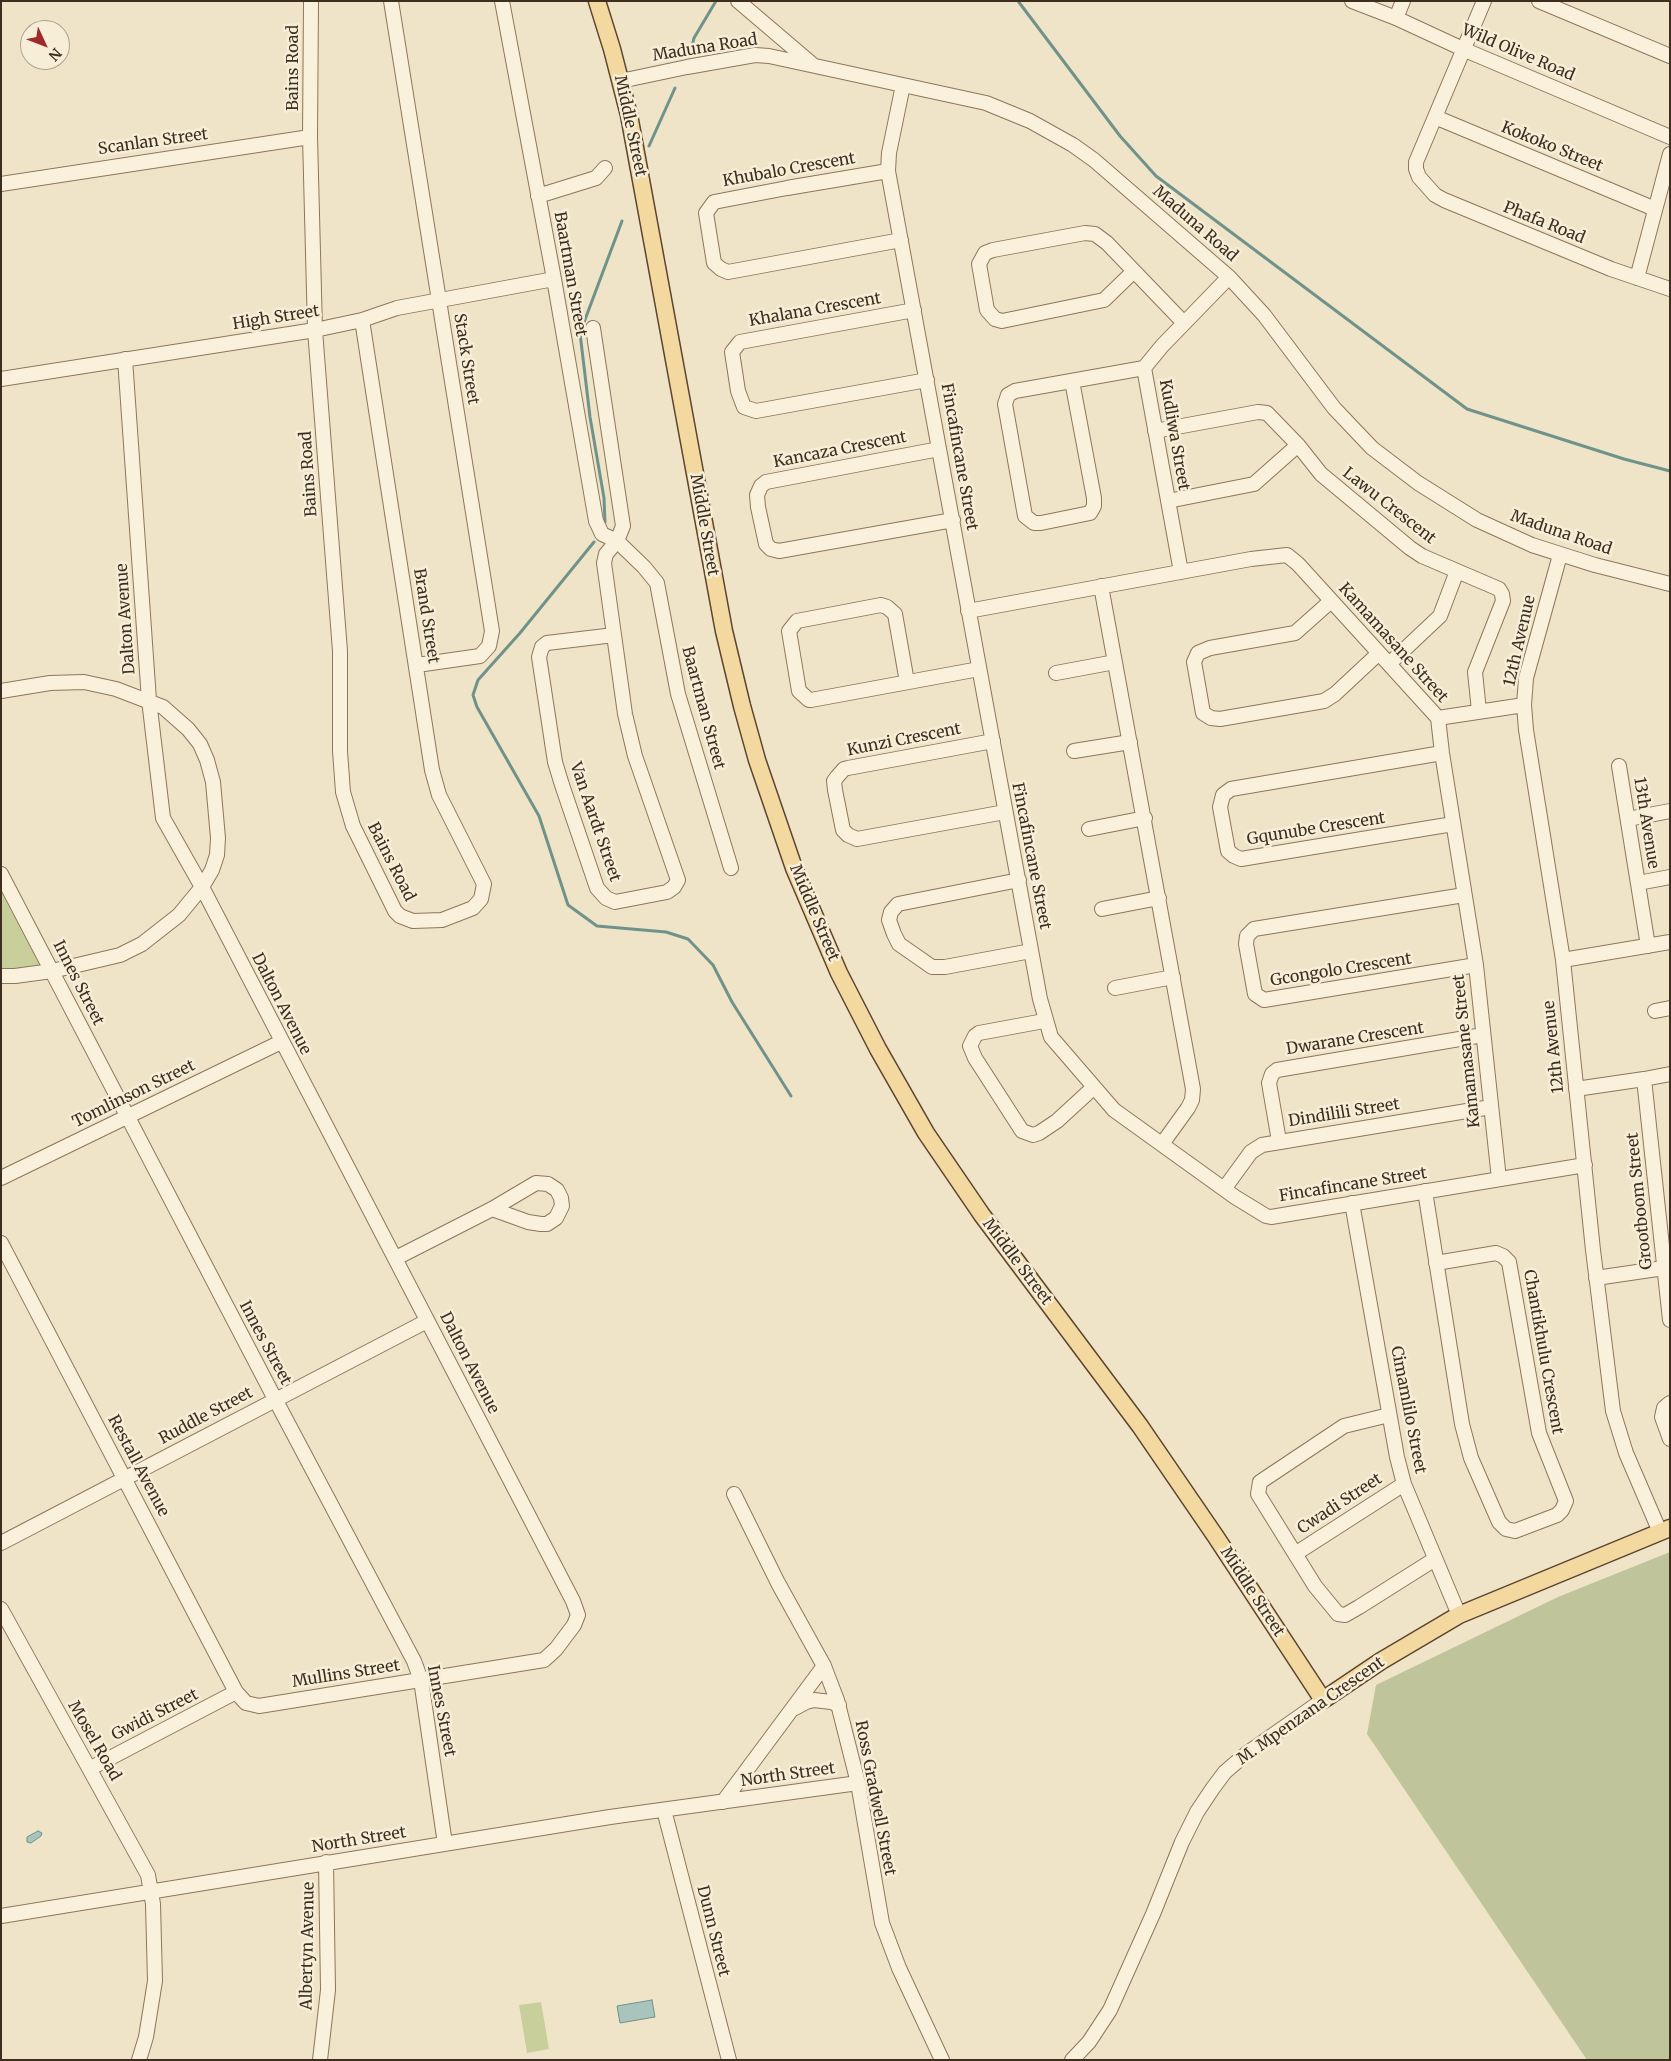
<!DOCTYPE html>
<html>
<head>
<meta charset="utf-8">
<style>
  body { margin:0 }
  #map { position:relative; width:1671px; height:2061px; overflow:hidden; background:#f0e4c8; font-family:Merriweather,serif }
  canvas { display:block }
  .frame { position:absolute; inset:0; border:2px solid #3d2e20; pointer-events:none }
  .north { position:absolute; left:20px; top:20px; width:50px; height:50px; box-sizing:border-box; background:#f7eed8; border:1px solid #ada18e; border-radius:50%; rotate:133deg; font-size:14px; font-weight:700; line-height:20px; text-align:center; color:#3d2e20 }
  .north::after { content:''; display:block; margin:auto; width:18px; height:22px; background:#9e2a2b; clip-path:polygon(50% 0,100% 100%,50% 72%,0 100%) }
</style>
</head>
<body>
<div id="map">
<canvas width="1671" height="2061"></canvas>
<div class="frame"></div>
<div class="north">N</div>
</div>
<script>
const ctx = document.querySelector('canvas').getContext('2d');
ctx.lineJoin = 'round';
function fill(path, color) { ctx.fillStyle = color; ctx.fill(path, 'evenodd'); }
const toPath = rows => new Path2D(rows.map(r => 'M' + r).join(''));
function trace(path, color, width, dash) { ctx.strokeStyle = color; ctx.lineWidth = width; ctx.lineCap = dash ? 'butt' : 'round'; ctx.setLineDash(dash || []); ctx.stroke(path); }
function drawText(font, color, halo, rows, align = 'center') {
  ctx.font = font + ' Merriweather,serif'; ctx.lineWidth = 5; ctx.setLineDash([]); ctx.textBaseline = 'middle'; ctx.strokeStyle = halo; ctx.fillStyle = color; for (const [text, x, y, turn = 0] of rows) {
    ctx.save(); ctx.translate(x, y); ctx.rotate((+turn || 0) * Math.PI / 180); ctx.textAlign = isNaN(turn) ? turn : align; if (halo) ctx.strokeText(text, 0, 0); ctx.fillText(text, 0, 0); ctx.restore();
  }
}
const green = toPath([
  [1,876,50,971,1,973],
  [541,2002,549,2049,527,2053,519,2005]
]);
const cemetery = toPath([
  [1670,1552,1670,2060,1587,2060,1367,1734,1376,1685,1558,1597]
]);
const water = toPath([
  [38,1831,42,1833,41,1836,31,1843,27,1842,27,1837,38,1831],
  [652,2000,655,2017,620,2023,617,2006,652,2000]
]);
const stream = toPath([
  [1018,1,1120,136,1156,176,1467,409,1624,459,1670,471],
  [690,55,694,38,716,1],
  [649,146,675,88],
  [605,522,604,498,590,417,580,333,622,221],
  [594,542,520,633,478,680,473,695,477,707,539,816,568,905,597,926,666,932,688,939,713,965,732,1002,791,1096]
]);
const minor = toPath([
  [311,1,310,137,315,330,340,651,340,751,343,792,353,826,395,911,400,916,413,921,442,920,473,908,481,899,484,884,439,795,432,770,362,320],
  [391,1,492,631,489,646,480,656,417,665],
  [502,1,554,279,596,521,602,534,617,541,644,567,657,583,678,694,731,868],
  [738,1,812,64],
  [1352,1,1396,18,1465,50,1670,137],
  [1484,1,1416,162,1416,169,1419,177,1435,195,1444,200,1611,269,1670,289],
  [1539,1,1670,56],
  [1396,18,1403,1],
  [621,83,630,79,687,67,755,55,769,56,986,103,1030,121,1073,145,1094,160,1229,277,1264,315,1334,408,1372,448,1418,483,1477,520,1532,545,1595,565,1670,584],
  [903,85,889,153,888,171,1040,999,1051,1037,1114,1110,1235,1197,1266,1216,1271,1217,1585,1165],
  [1435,117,1655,209],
  [888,171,787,188,714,202,706,213,714,263,721,269,728,272,901,240],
  [1,184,310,137],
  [538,196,596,178,605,168],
  [1134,271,1104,300,1002,321,995,319,987,310,979,264,985,253,993,250,1085,233,1095,234,1107,243,1184,323],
  [1637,278,1670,154],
  [914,310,740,342,732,352,738,391,744,407,756,411,927,380],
  [593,328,623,526,617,541,606,554,604,563,625,714,635,756,678,880,674,887,667,892,615,902,606,898,597,888,562,785,555,762,539,657,542,647,547,643,614,635],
  [1,379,315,330,362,320,397,308,554,279],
  [1072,381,1094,498,1094,506,1090,513,1041,523,1034,523,1025,516,1005,404,1008,395,1015,391,1144,368],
  [1155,431,1258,412,1267,413,1298,445,1321,474,1410,548,1422,556,1499,589,1502,594,1503,601,1475,672,1479,711],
  [939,449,766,482,761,486,757,495,758,507,766,544,771,549,779,551,953,520],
  [1168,501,1254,484,1298,445],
  [1560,555,1526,678,1524,705,1526,730,1563,960,1593,1250,1613,1411,1626,1453,1660,1532],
  [1181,572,1144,368,1162,346,1229,277],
  [1101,586,1193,1089,1192,1100,1188,1108,1162,1144],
  [1331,601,1295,633,1210,648,1198,653,1194,662,1203,713,1211,718,1220,719,1324,701,1335,694,1379,653],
  [968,611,1251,559,1287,555,1298,564,1438,718,1442,753,1476,965,1499,1179],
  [1389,664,1440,616,1457,571],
  [1056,673,1115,662],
  [907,682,895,614,887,607,881,605,797,621,789,631,799,691,809,700,811,700,979,669],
  [1,691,50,683,84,682,116,689,163,707,188,729,200,744,207,760,213,782,218,838,217,855,212,870,202,887,179,915,142,944,120,955,52,971,15,976,1,976],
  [1438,718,1524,705],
  [993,741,848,768,844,769,837,777,834,781,835,790,843,830,848,835,857,839,1005,812],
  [1074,751,1130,742],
  [1442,753,1231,789,1223,795,1220,807,1228,851,1234,856,1241,859,1453,824],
  [1619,766,1648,946],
  [1628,819,1670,811],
  [1089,829,1145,818],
  [1,874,275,1399,414,1661,421,1680,445,1844],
  [1019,880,898,904,891,912,889,920,894,934,899,944,932,967,945,967,1031,951],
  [1638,883,1670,877],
  [1464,895,1254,929,1247,936,1246,944,1255,994,1264,1000,1476,965],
  [1102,909,1159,898],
  [1563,960,1670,942],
  [1115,988,1173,977],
  [1655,1011,1670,1008],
  [1044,1021,979,1033,975,1036,970,1046,975,1058,1022,1131,1033,1135,1039,1133,1057,1121,1094,1087],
  [1670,1074,1644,1079,1670,1320],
  [1576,1089,1644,1079],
  [1279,1141,1269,1083,1272,1074,1277,1070,1483,1035],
  [1,1178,281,1042],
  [1224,1189,1251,1152,1262,1145,1491,1107],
  [1425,1191,1462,1424,1471,1458,1499,1522,1506,1529,1515,1531,1557,1515,1562,1510,1566,1501,1539,1433,1509,1262,1503,1256,1496,1253,1436,1263],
  [1352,1203,1397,1457,1404,1484,1459,1615],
  [1,1243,236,1692,246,1703,259,1706,544,1660,556,1649,574,1625,578,1615,573,1601,202,887,163,818,149,700,125,359],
  [396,1258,492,1209,536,1183,548,1184,557,1190,561,1198,562,1206,556,1218,547,1224,541,1224,528,1222,492,1209],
  [1596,1278,1664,1268],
  [1670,1403,1664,1408,1662,1417,1670,1439],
  [1389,1415,1344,1426,1260,1482,1258,1494,1315,1586,1338,1614,1345,1615,1359,1607,1435,1559],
  [734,1494,778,1583,824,1666,837,1700,858,1783,882,1923,899,1968,942,2060],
  [1,1543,427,1321],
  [1295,1554,1404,1484],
  [1,1609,148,1875,153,1904,155,1981,146,2037,139,2060],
  [795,1708,806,1702,814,1700,831,1702,839,1705],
  [91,1768,236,1692],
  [723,1802,824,1666],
  [664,1810,729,2060],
  [1,1916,610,1817,858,1783],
  [320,2060,328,1990,326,1862],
  [1072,2060,1089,2042,1110,2010,1153,1914,1182,1842,1197,1812,1213,1788,1225,1772,1246,1754,1323,1700]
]);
const major = toPath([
  [597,1,612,49,629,115,724,631,742,706,757,760,794,868,839,973,878,1049,926,1133,982,1215,1140,1426,1216,1537,1323,1700,1381,1661,1459,1615,1670,1528]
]);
const streetNames = [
  ["Maduna Road",705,48,-9],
  ["Wild Olive Road",1518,53,23],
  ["Bains Road",293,68,-90],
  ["Middle Street",630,126,78],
  ["Scanlan Street",153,142,-8],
  ["Kokoko Street",1552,147,22],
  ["Khubalo Crescent",789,170,-10],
  ["Phafa Road",1544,223,22],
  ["Maduna Road",1195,224,41],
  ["Baartman Street",570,274,80],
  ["Khalana Crescent",815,310,-10],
  ["High Street",276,318,-9],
  ["Stack Street",466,359,81],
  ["Kudliwa Street",1174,435,80],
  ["Kancaza Crescent",840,450,-11],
  ["Fincafincane Street",959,457,80],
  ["Bains Road",309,474,-94],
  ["Lawu Crescent",1389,506,38],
  ["Middle Street",704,525,80],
  ["Maduna Road",1561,533,19],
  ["Brand Street",426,616,81],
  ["Dalton Avenue",126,619,-94],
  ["12th Avenue",1520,641,-77],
  ["Kamamasane Street",1393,643,48],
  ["Baartman Street",703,708,75],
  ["Kunzi Crescent",904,740,-11],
  ["Van Aardt Street",595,822,71],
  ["13th Avenue",1646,823,81],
  ["Gqunube Crescent",1316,829,-9],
  ["Fincafincane Street",1031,856,79],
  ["Bains Road",391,862,63],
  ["Middle Street",814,913,67],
  ["Gcongolo Crescent",1341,970,-9],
  ["Innes Street",78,983,63],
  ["Dalton Avenue",281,1004,63],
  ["Dwarane Crescent",1355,1039,-9],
  ["12th Avenue",1554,1047,-96],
  ["Kamamasane Street",1467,1051,-96],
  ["Tomlinson Street",134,1094,-26],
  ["Dindilili Street",1344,1113,-9],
  ["Fincafincane Street",1353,1185,-9],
  ["Grootboom Street",1640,1201,-96],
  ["Middle Street",1017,1262,53],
  ["Innes Street",265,1343,62],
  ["Chantikhulu Crescent",1543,1352,80],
  ["Dalton Avenue",469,1363,63],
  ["Cimamlilo Street",1408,1410,79],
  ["Ruddle Street",206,1416,-28],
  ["Restall Avenue",138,1466,62],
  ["Cwadi Street",1340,1504,-33],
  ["Middle Street",1252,1592,57],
  ["Mullins Street",346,1674,-9],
  ["Innes Street",441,1711,79],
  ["M. Mpenzana Crescent",1311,1711,-35],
  ["Gwidi Street",155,1715,-27],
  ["Mosel Road",94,1741,60],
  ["North Street",788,1775,-8],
  ["Ross Gradwell Street",875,1798,79],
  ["North Street",359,1840,-9],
  ["Dunn Street",713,1931,76],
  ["Albertyn Avenue",308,1946,-89]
];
fill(green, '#c9cf9b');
fill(cemetery, '#bfc49a');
fill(water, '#a9c4bc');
trace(water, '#6f938a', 1);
trace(stream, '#6f938a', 3);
trace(minor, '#8d765c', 16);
trace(major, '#5b4430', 19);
trace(minor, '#faf1dc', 14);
trace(major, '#f3d9a0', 16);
drawText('16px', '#3d2e20', '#f7eed8', streetNames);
</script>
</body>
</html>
